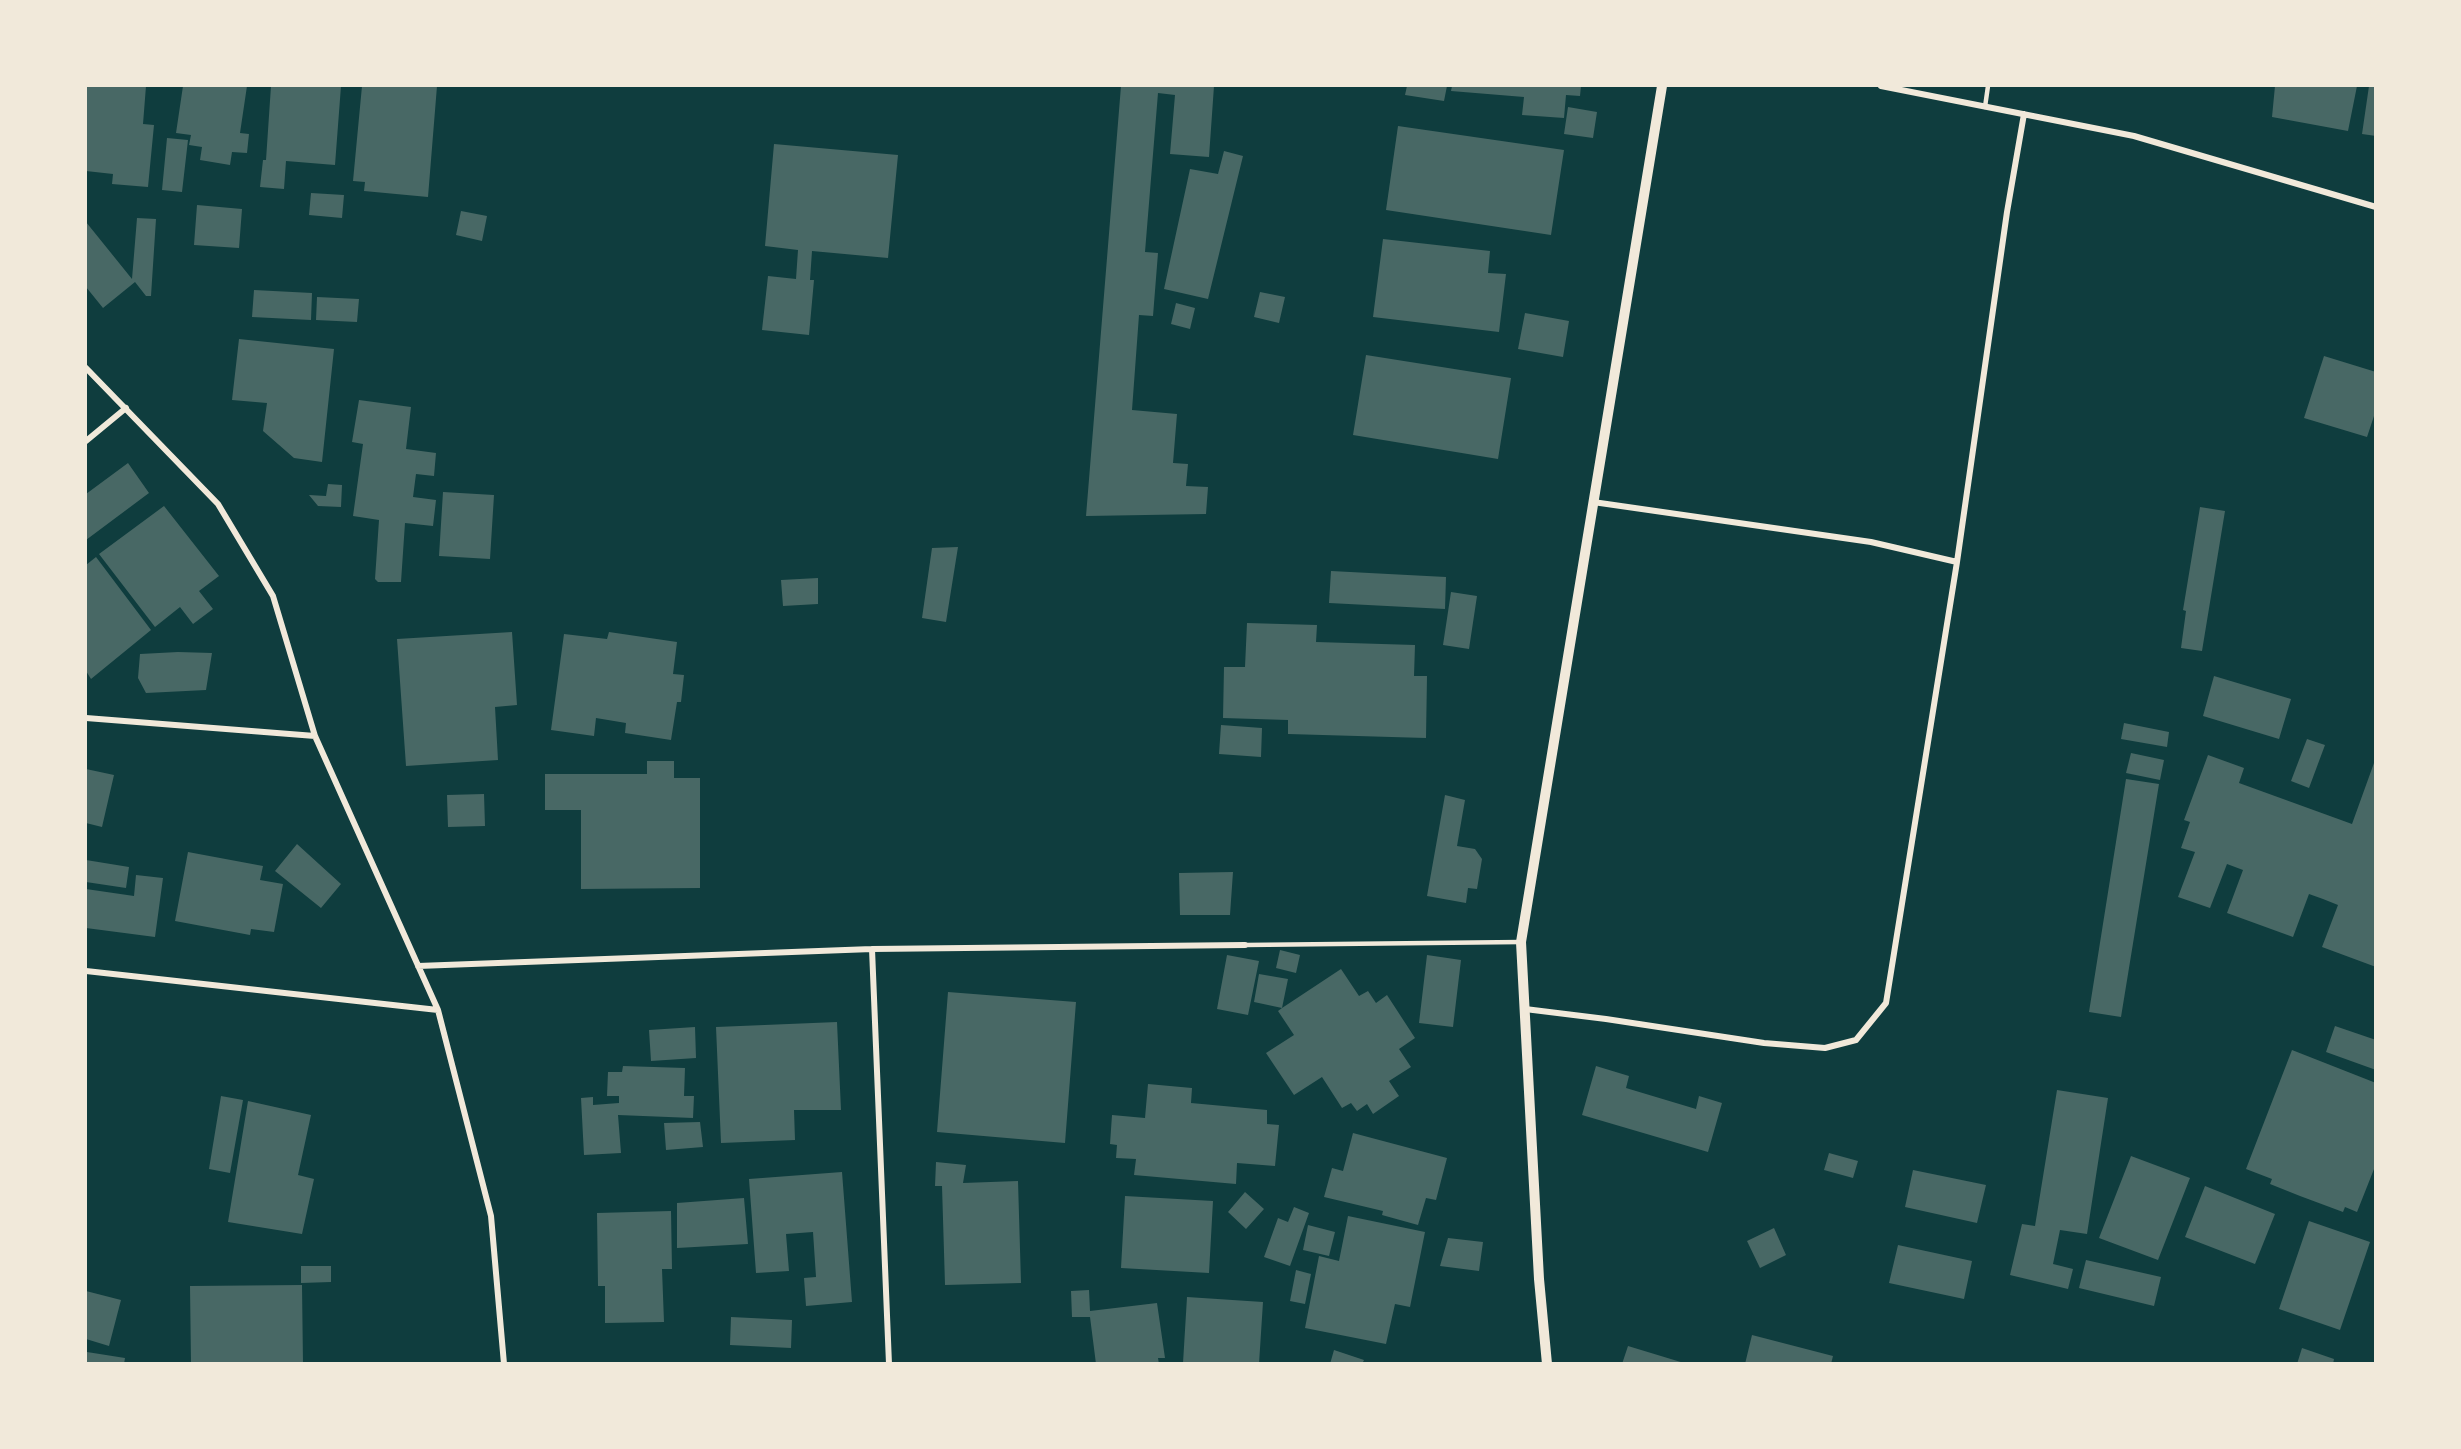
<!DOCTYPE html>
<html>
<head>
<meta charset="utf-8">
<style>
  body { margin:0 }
  #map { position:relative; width:2461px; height:1449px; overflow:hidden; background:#0f3d3e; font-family:Georgia,serif }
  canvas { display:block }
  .frame { position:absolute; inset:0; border:87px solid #f1e9da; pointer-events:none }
</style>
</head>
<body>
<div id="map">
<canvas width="2461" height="1449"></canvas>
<div class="frame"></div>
</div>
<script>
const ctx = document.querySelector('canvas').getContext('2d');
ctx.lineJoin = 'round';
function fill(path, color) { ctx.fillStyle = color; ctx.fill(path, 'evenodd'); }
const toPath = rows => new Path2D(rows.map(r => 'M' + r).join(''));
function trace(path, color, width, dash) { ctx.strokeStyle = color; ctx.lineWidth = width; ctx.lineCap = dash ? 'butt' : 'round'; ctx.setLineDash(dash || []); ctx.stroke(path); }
const building = toPath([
  [86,86,146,86,143,124,154,125,148,187,112,184,113,174,86,171],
  [183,86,247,86,240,133,249,134,247,153,232,152,230,165,200,160,202,147,189,145,191,135,176,133],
  [271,86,341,86,335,165,286,161,284,189,260,187,263,160,266,160],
  [362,86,437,86,428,197,364,191,365,182,353,181],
  [1121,86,1214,86,1209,157,1170,154,1175,95,1158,93,1145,252,1158,253,1153,316,1139,315,1132,410,1177,414,1173,463,1188,464,1186,486,1208,487,1206,514,1086,516],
  [1407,86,1447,86,1444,101,1405,95],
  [1452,86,1581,86,1580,96,1566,95,1564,118,1522,115,1524,97,1451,91],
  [2275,86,2357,86,2348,131,2272,117],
  [2369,86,2376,86,2376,136,2362,134],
  [1568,107,1597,112,1593,138,1564,134],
  [1398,126,1564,150,1551,235,1386,210],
  [167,138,188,140,182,192,162,190],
  [774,144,898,155,888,258,812,251,810,280,814,280,809,335,762,330,768,276,796,279,798,250,765,246],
  [1224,151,1243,156,1208,299,1164,289,1190,169,1218,174],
  [311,193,344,195,342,218,309,215],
  [197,205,242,209,239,248,194,245],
  [461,211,487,216,482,241,456,235],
  [137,218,156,219,151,296,146,296,135,282,103,308,86,287,86,222,132,279],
  [1383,239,1490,251,1488,273,1506,274,1499,332,1373,317],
  [254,290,312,293,311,320,252,317],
  [1260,292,1285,297,1279,323,1254,317],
  [317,297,359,299,357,322,316,320],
  [1176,303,1195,308,1190,329,1171,324],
  [1525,313,1569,321,1563,357,1518,349],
  [239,339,334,349,322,462,294,458,263,431,267,403,232,400],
  [1366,355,1511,378,1498,459,1353,435],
  [2324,356,2376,372,2376,410,2367,437,2304,418],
  [359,400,411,407,406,449,436,453,434,476,416,474,413,497,436,500,433,526,405,523,401,582,378,582,375,579,379,520,353,516,363,444,352,442],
  [128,463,149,493,86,540,86,494],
  [328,484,342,485,341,507,318,506,309,495,326,496],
  [443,492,494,495,490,559,439,556],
  [164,506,219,576,199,591,213,609,193,624,180,607,155,627,99,554],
  [2200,507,2225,511,2202,651,2181,648,2186,611,2183,610],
  [958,547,946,622,922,618,932,548],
  [96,557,151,630,91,679,86,671,86,565],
  [1331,571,1446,577,1445,609,1329,603],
  [818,578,818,604,783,606,781,580],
  [1451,592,1477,596,1469,649,1443,645],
  [1247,623,1317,625,1316,642,1415,645,1414,676,1427,676,1426,738,1288,734,1288,720,1223,718,1224,667,1245,667],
  [512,632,517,705,495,707,498,760,406,766,397,639],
  [609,632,677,642,673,674,684,675,681,702,677,702,671,740,625,733,626,723,596,718,594,736,551,730,564,634,607,639],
  [178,652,212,653,206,690,146,693,138,678,140,654],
  [2214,676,2291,699,2279,739,2203,716],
  [2124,723,2169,732,2167,747,2121,739],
  [1221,725,1262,728,1261,757,1219,754],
  [2307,739,2325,745,2309,788,2291,781],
  [2131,753,2164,760,2160,780,2126,773],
  [2208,755,2244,768,2239,783,2352,824,2374,763,2376,764,2376,967,2322,947,2338,905,2323,899,2309,894,2293,937,2227,913,2243,870,2227,864,2210,908,2178,897,2195,852,2181,848,2190,822,2184,820],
  [647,761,674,761,674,778,700,778,700,888,581,889,581,810,545,810,545,774,647,774],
  [86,769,114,775,102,827,86,823],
  [2126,779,2159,784,2121,1017,2089,1012],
  [484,794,485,826,448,827,447,795],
  [1445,795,1465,800,1457,846,1475,849,1482,859,1477,889,1468,888,1466,903,1427,896],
  [297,844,341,884,321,908,275,871],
  [188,852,263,866,260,880,283,884,274,932,251,929,250,935,175,921],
  [86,860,129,867,126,888,86,882],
  [1233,872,1230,915,1180,915,1179,873],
  [136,875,163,878,155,937,86,928,86,889,134,896],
  [1280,950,1300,955,1296,973,1276,968],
  [1227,955,1259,961,1248,1015,1217,1009],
  [1427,955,1461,960,1453,1027,1419,1023],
  [1341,969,1359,996,1368,991,1376,1003,1387,995,1415,1038,1399,1049,1411,1067,1389,1081,1399,1096,1373,1114,1367,1104,1357,1111,1351,1103,1342,1108,1322,1077,1294,1095,1266,1053,1294,1035,1278,1011,1282,1008,1254,1002,1259,974,1288,979,1282,1008],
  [948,992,1076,1002,1065,1143,937,1132],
  [837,1022,841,1110,794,1110,795,1140,721,1143,716,1027],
  [2335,1026,2376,1040,2376,1070,2326,1052],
  [695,1027,696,1058,651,1061,649,1030],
  [2292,1050,2376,1083,2376,1164,2357,1212,2345,1207,2343,1212,2300,1196,2270,1184,2272,1179,2246,1169],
  [623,1066,685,1068,684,1096,694,1096,693,1118,618,1115,621,1153,584,1155,581,1098,593,1097,593,1105,619,1103,619,1096,607,1096,608,1072,622,1072],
  [1596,1066,1629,1076,1626,1088,1696,1109,1699,1096,1722,1103,1708,1152,1582,1115],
  [1148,1084,1192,1088,1191,1103,1267,1110,1267,1124,1279,1125,1275,1166,1237,1163,1236,1184,1134,1175,1136,1159,1116,1158,1117,1145,1110,1144,1112,1115,1145,1118],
  [2057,1090,2108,1098,2087,1234,2060,1230,2053,1264,2073,1269,2068,1289,2010,1275,2022,1224,2035,1226],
  [221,1096,243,1100,230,1173,209,1169],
  [248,1101,311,1115,298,1175,314,1179,302,1234,228,1222],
  [700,1122,703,1147,666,1150,664,1123],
  [1353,1133,1447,1158,1436,1200,1426,1198,1418,1225,1382,1215,1383,1211,1324,1197,1332,1168,1343,1171],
  [1829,1153,1858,1161,1853,1178,1824,1170],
  [2131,1156,2190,1178,2158,1260,2099,1238],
  [936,1162,966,1165,963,1183,1018,1181,1021,1283,945,1285,942,1186,935,1186],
  [1913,1170,1986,1185,1977,1223,1905,1207],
  [842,1172,852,1302,806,1306,804,1278,816,1277,813,1232,786,1234,789,1271,756,1273,749,1179],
  [2205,1186,2275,1214,2255,1264,2185,1237],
  [1245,1192,1264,1209,1246,1229,1228,1212],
  [1125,1196,1213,1201,1209,1273,1121,1268],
  [744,1198,748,1244,677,1248,677,1203],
  [1294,1207,1309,1213,1290,1266,1264,1257,1278,1218,1288,1222],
  [671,1211,672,1269,662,1269,664,1322,605,1323,605,1286,598,1286,597,1213],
  [1348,1216,1425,1232,1410,1307,1395,1304,1386,1344,1305,1328,1319,1256,1339,1261],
  [2309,1221,2370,1242,2340,1330,2279,1309],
  [1308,1225,1335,1232,1329,1256,1303,1250],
  [1774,1228,1786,1255,1760,1268,1747,1241],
  [1448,1238,1483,1242,1479,1271,1440,1266],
  [1898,1245,1972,1261,1964,1299,1889,1283],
  [2086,1260,2161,1277,2154,1306,2079,1288],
  [301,1266,331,1266,331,1282,301,1283],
  [1296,1270,1311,1274,1305,1304,1290,1301],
  [302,1285,303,1364,191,1364,190,1286],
  [1089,1290,1090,1311,1157,1303,1165,1358,1158,1358,1159,1364,1096,1364,1090,1317,1072,1317,1071,1291],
  [86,1291,121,1300,109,1346,86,1339],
  [1187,1297,1263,1302,1259,1364,1183,1363],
  [731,1317,792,1320,791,1348,730,1345],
  [1752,1335,1833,1356,1831,1364,1745,1364],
  [1628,1346,1684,1363,1684,1364,1622,1364],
  [2302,1348,2334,1359,2333,1364,2297,1364],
  [1334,1350,1364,1360,1362,1364,1330,1364],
  [87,1352,125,1358,124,1364,86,1364]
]);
const service = toPath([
  [1985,107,1988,86],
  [1245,945,1521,942]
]);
const minor = toPath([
  [1881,86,2134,136,2376,207],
  [86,368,218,504,273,596,315,736,438,1010],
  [86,441,126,408],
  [1593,502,1871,542,1957,562],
  [86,718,315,736],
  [872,949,889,1364],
  [418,966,872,949,1245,945],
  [86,971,438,1010,491,1216,504,1364],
  [1525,1009,1606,1019,1764,1043,1825,1048,1856,1040,1886,1003,1957,562,2007,212,2024,114]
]);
const tertiary = toPath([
  [1547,1364,1539,1279,1521,942,1662,86]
]);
fill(building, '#486865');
trace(service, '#f1e9da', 4.5);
trace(minor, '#f1e9da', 6);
trace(tertiary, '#f1e9da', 10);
</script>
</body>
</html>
